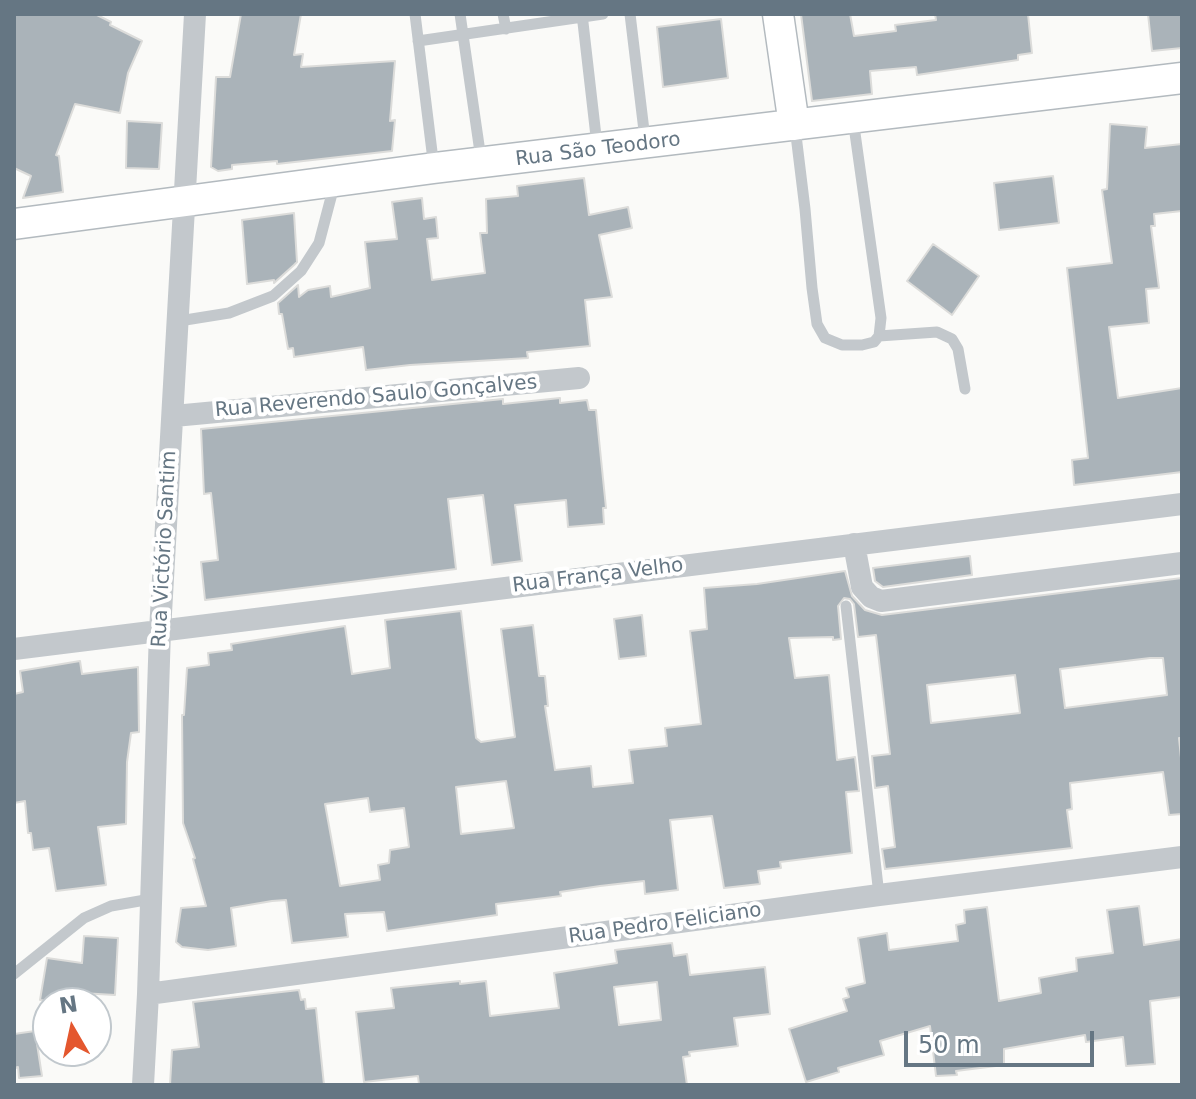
<!DOCTYPE html>
<html>
<head>
<meta charset="utf-8">
<style>
  body { margin:0 }
  #map { position:relative; width:1196px; height:1099px; overflow:hidden; background:#fafaf8; font-family:"DejaVu Sans",sans-serif }
  canvas { display:block }
  .frame { position:absolute; inset:0; border:16px solid #657683; pointer-events:none }
  .north { position:absolute; left:32px; top:987px; width:80px; height:80px; box-sizing:border-box; background:#fff; border:2px solid #c1c8cd; border-radius:50%; rotate:351deg; font-size:22px; font-weight:700; line-height:32px; text-align:center; color:#657683 }
  .north::after { content:''; display:block; margin:auto; width:28px; height:36px; background:#e4572e; clip-path:polygon(50% 0,100% 100%,50% 72%,0 100%) }
  .scale { position:absolute; left:904px; top:1031px; width:190px; height:36px; box-sizing:border-box; border:4px solid #657683; border-top:0; padding-left:10px; font-size:24px; line-height:28px; white-space:nowrap; color:#657683; -webkit-text-stroke:6px #fff; paint-order:stroke }
</style>
</head>
<body>
<div id="map">
<canvas width="1196" height="1099"></canvas>
<div class="frame"></div>
<div class="north">N</div>
<div class="scale">50 m</div>
</div>
<script>
const ctx = document.querySelector('canvas').getContext('2d');
ctx.lineJoin = 'round';
function fill(path, color) { ctx.fillStyle = color; ctx.fill(path, 'evenodd'); }
const toPath = rows => new Path2D(rows.map(r => 'M' + r).join(''));
function trace(path, color, width, dash) { ctx.strokeStyle = color; ctx.lineWidth = width; ctx.lineCap = dash ? 'butt' : 'round'; ctx.setLineDash(dash || []); ctx.stroke(path); }
function drawText(font, color, halo, rows, align = 'center') {
  ctx.font = font + ' "DejaVu Sans",sans-serif'; ctx.lineWidth = 8; ctx.setLineDash([]); ctx.textBaseline = 'middle'; ctx.strokeStyle = halo; ctx.fillStyle = color; for (const [text, x, y, turn = 0] of rows) {
    ctx.save(); ctx.translate(x, y); ctx.rotate((+turn || 0) * Math.PI / 180); ctx.textAlign = isNaN(turn) ? turn : align; if (halo) ctx.strokeText(text, 0, 0); ctx.fillText(text, 0, 0); ctx.restore();
  }
}
const building = toPath([
  [14,14,95,14,111,22,110,25,142,41,128,73,120,113,75,104,56,155,59,156,63,192,23,198,31,176,14,168,14,14],
  [241,14,301,14,294,55,303,54,301,67,395,61,390,121,395,120,392,151,277,164,277,161,232,165,232,169,218,171,211,167,216,77,230,77,241,14],
  [801,14,850,14,854,36,896,31,895,25,936,20,935,14,1028,14,1032,53,1018,55,1018,60,917,75,916,67,870,71,872,94,812,101,801,14],
  [1148,14,1182,14,1182,48,1152,51,1148,14],
  [721,19,728,78,663,87,657,27,721,19],
  [127,121,162,123,159,169,126,168,127,121],
  [1110,124,1147,127,1145,148,1182,144,1182,211,1154,214,1155,226,1151,226,1159,288,1146,289,1149,323,1109,327,1118,398,1182,388,1182,472,1074,485,1072,460,1088,458,1067,268,1112,263,1102,190,1107,189,1110,124],
  [1053,176,1059,223,999,230,994,183,1053,176],
  [584,178,589,215,628,207,632,228,599,235,612,297,585,300,590,346,527,352,528,358,410,365,366,370,363,347,294,357,293,348,288,349,282,314,279,314,278,303,298,285,299,297,308,290,330,286,331,297,370,288,365,242,397,239,392,202,422,198,424,219,436,217,438,238,427,239,432,280,461,276,485,273,480,233,487,233,486,199,518,196,517,186,584,178],
  [294,213,297,262,294,265,274,283,274,280,247,284,242,220,294,213],
  [933,244,979,276,952,315,907,281,933,244],
  [560,398,560,403,587,400,589,410,596,410,606,508,603,508,604,524,568,527,566,500,515,505,522,561,492,565,483,495,448,499,456,569,205,600,201,562,218,560,211,493,204,494,201,429,503,399,503,404,560,398],
  [970,556,972,575,883,587,875,581,873,568,970,556],
  [845,571,852,596,865,610,882,615,1182,578,1182,738,1179,738,1182,768,1182,814,1169,815,1163,772,1070,783,1072,809,1067,810,1072,848,885,869,882,849,895,847,888,786,875,788,872,756,890,754,876,635,858,637,854,604,850,599,844,598,838,606,841,639,833,640,833,637,789,638,795,678,829,675,837,760,855,757,859,791,846,792,852,853,780,862,781,868,758,871,760,884,724,888,712,816,670,820,678,890,645,894,644,881,600,886,560,892,561,896,496,904,497,915,387,931,384,912,345,914,348,937,292,943,286,900,272,901,231,908,236,946,208,950,182,947,176,942,181,908,206,906,193,859,195,858,183,823,182,715,184,715,187,668,209,665,208,653,232,650,231,644,345,626,352,674,390,668,385,620,461,611,476,738,481,742,515,737,501,629,533,625,539,676,545,676,548,706,545,706,555,770,591,766,593,787,633,783,629,750,667,746,665,728,701,724,690,631,707,629,704,588,757,584,845,571],
  [1150,658,1163,658,1167,695,1065,708,1060,669,1150,658],
  [1015,675,1020,713,931,723,927,685,1015,675],
  [506,781,514,828,461,834,456,787,506,781],
  [368,798,370,812,404,808,409,847,390,850,389,863,378,865,380,880,340,886,325,804,368,798],
  [642,615,646,656,619,659,614,619,642,615],
  [80,661,82,674,138,667,139,732,131,733,127,762,126,824,98,827,106,885,56,891,49,848,33,850,31,833,28,833,25,801,14,803,14,694,23,692,20,671,80,661],
  [1139,906,1144,945,1182,939,1182,997,1150,1001,1155,1064,1126,1066,1123,1037,1086,1042,1085,1035,1004,1049,1004,1065,956,1071,957,1075,936,1076,930,1026,880,1041,884,1055,838,1068,839,1072,806,1082,789,1029,847,1011,843,999,849,997,846,988,865,983,858,938,887,933,889,950,958,941,956,925,965,923,964,910,987,907,999,1001,1041,993,1039,978,1077,971,1076,958,1113,953,1107,910,1139,906],
  [84,936,118,938,115,995,64,992,62,1003,40,1000,47,958,82,963,84,936],
  [672,943,674,956,687,954,690,975,765,967,770,1014,734,1018,738,1046,689,1052,690,1056,683,1057,687,1085,419,1085,418,1076,364,1082,356,1012,394,1008,391,988,460,981,460,984,486,981,490,1016,559,1008,554,973,617,963,615,950,672,943],
  [657,982,661,1020,619,1025,614,987,657,982],
  [299,990,301,1000,305,999,306,1009,316,1008,324,1085,170,1085,172,1050,199,1047,193,1002,299,990],
  [35,1031,42,1076,19,1078,18,1067,14,1068,14,1034,35,1031]
]);
const lane = toPath([
  [415,14,434,168],
  [460,14,481,159],
  [503,14,506,29],
  [582,14,597,145],
  [630,14,645,139],
  [418,41,603,14],
  [853,119,881,318,879,336],
  [795,127,805,209,812,288,817,324,825,338,842,345,862,345,874,342,879,336,937,332,952,339,958,349,965,389],
  [179,321,229,313,273,296,301,271,319,243,334,186],
  [846,606,879,895],
  [14,974,84,918,111,906,151,899]
]);
const street = toPath([
  [174,416,579,378],
  [854,544,862,587,871,597,881,601,1182,563],
  [14,649,1182,504],
  [148,994,879,895,1182,857],
  [143,1085,148,994,160,631,195,14]
]);
const secondary = toPath([
  [778,14,794,125],
  [14,224,434,168,1182,78]
]);
const streetNames = [
  ["Rua São Teodoro",598,150,-7],
  ["Rua Reverendo Saulo Gonçalves",376,397,-5],
  ["Rua Victório Santim",165,549,-87],
  ["Rua França Velho",598,576,-7],
  ["Rua Pedro Feliciano",665,924,-8]
];
fill(building, '#aab3b9');
trace(building, '#dcdcda', 2);
trace(secondary, '#b3babf', 33);
trace(lane, '#c3c8cc', 11);
trace(street, '#c3c8cc', 22);
trace(secondary, '#fff', 30);
drawText('20px', '#657683', '#fff', streetNames);
</script>
</body>
</html>
